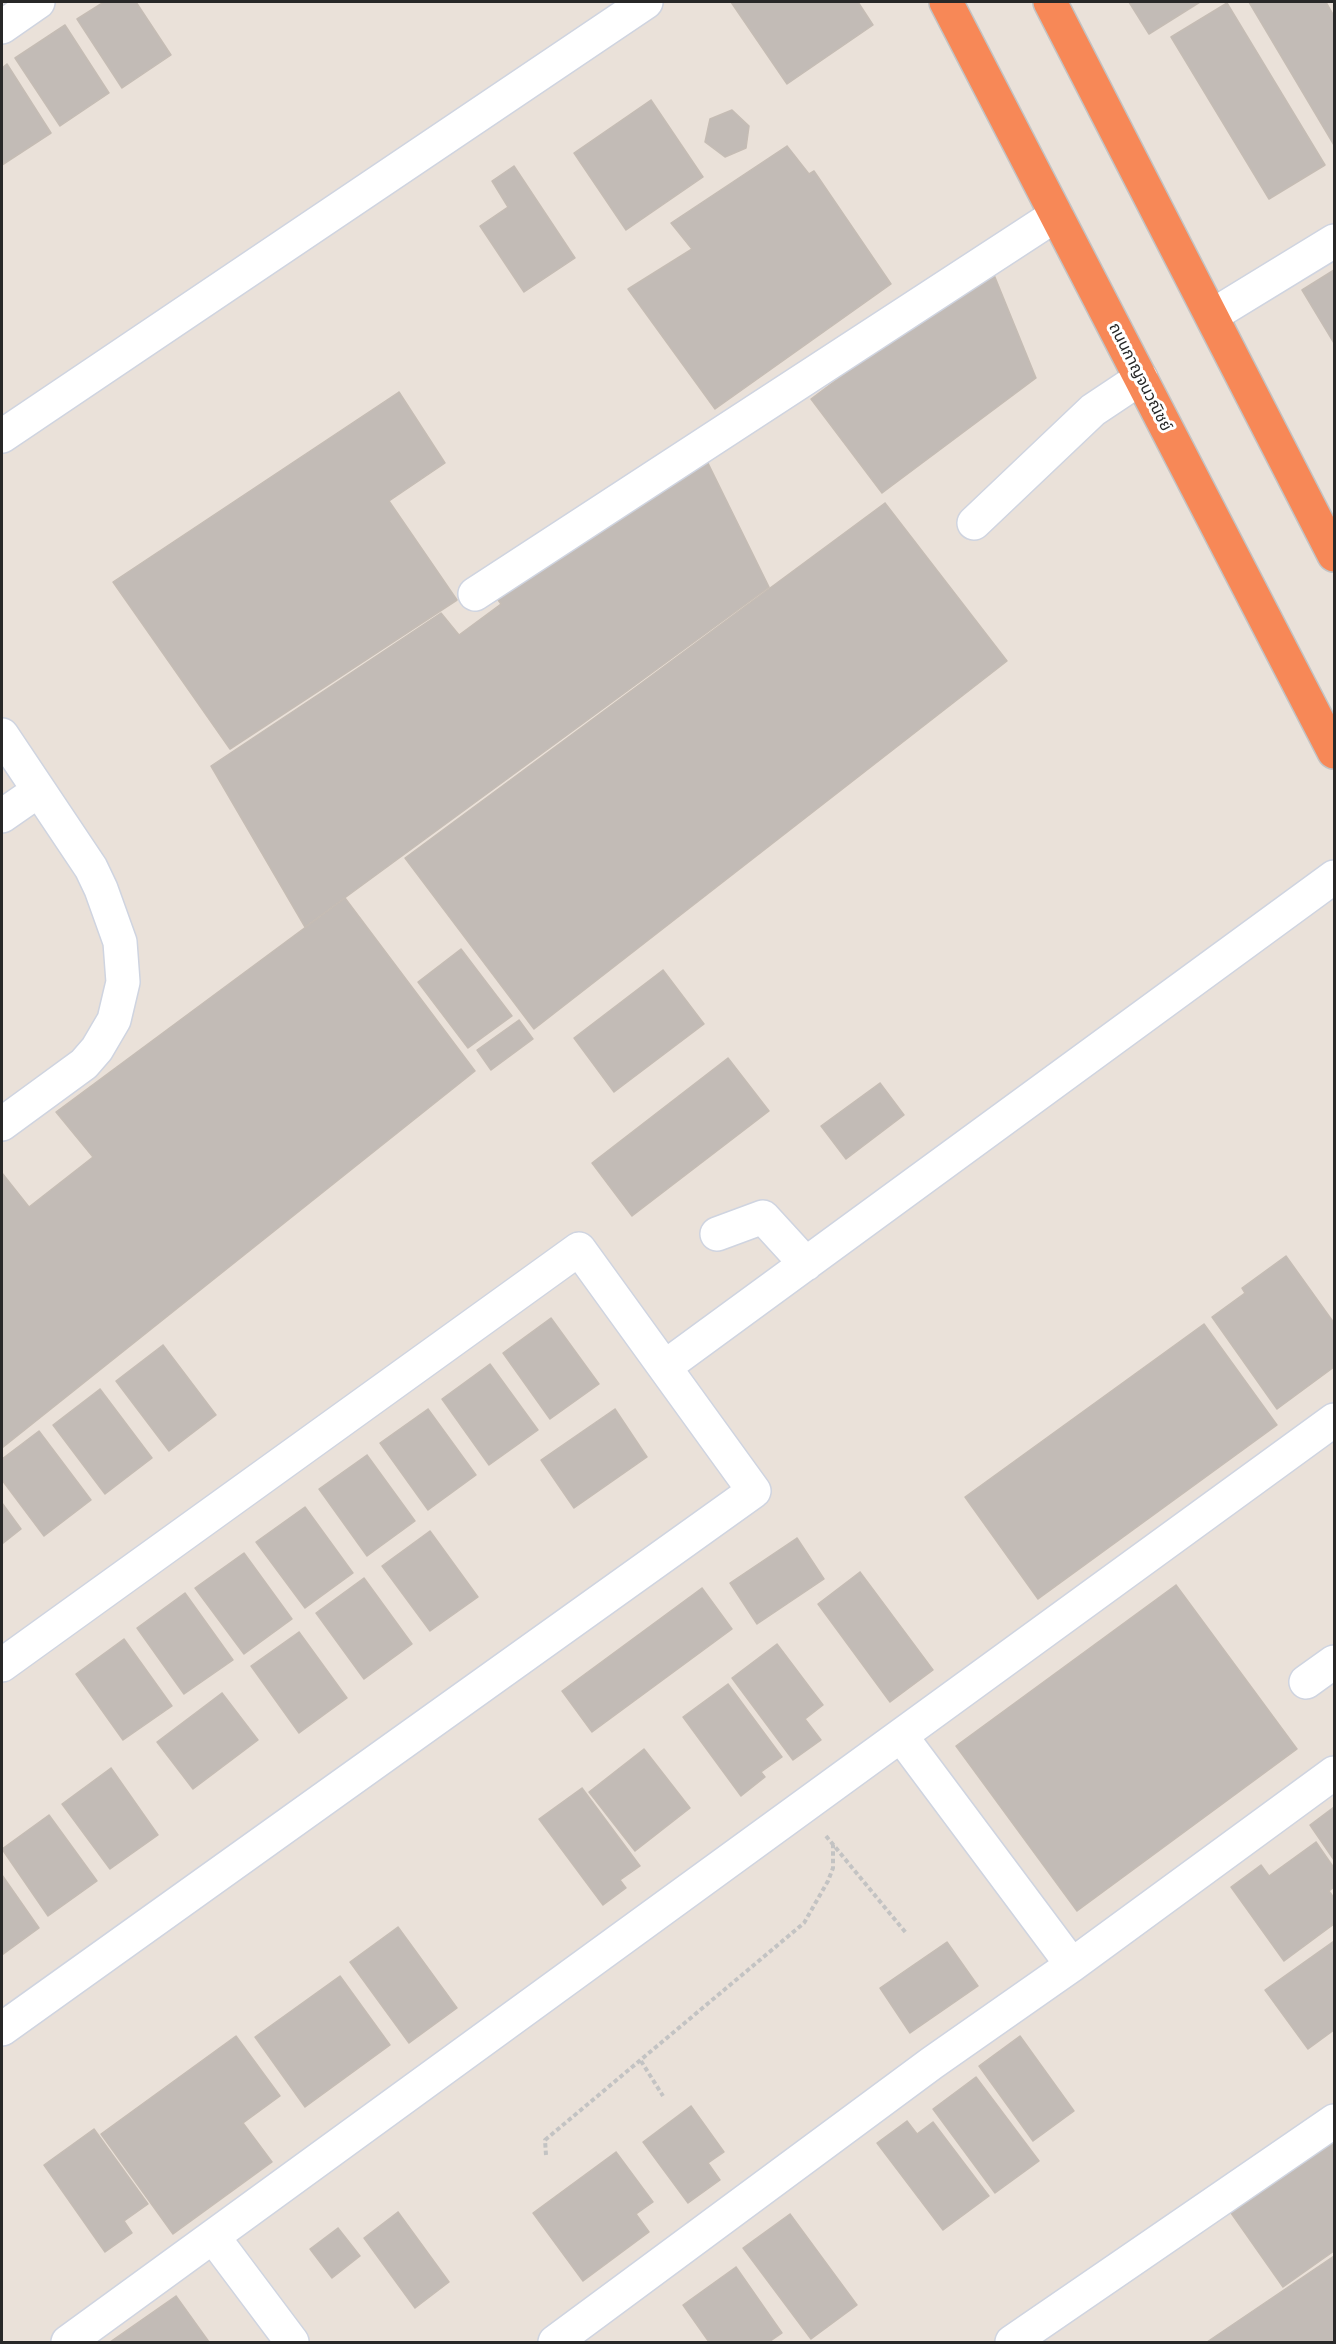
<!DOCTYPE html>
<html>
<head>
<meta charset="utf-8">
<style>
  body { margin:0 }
  #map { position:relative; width:1336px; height:2344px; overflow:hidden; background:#eae1d9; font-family:Figtree,sans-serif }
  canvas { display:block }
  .frame { position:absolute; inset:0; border:3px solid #282828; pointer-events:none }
</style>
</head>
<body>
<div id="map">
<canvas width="1336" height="2344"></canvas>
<div class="frame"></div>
</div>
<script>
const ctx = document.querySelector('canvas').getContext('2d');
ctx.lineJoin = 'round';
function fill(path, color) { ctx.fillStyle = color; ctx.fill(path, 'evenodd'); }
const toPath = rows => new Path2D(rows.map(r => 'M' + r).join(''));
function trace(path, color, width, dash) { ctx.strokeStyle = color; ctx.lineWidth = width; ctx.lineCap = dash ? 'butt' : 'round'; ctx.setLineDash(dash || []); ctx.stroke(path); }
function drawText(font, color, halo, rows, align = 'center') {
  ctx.font = font + ' Figtree,"Noto Sans Thai",sans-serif'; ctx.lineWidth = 6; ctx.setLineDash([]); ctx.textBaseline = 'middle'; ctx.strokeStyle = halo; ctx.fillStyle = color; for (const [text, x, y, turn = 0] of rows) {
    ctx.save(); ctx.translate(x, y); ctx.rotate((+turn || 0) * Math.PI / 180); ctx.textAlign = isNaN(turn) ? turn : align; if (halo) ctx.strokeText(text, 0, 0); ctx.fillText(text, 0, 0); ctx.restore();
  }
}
const building = toPath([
  [104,2,136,2,171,55,122,88,77,19,104,2],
  [731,2,858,2,873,25,787,84,731,2],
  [1129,2,1200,2,1149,34,1129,2],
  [1249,2,1326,2,1334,16,1334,145,1249,2],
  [1227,3,1325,165,1269,199,1171,37,1227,3],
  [65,25,109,93,60,126,15,58,65,25],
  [7,64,51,133,2,165,2,68,7,64],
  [651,100,703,177,626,230,574,153,651,100],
  [732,110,749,126,746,148,725,157,705,142,710,119,732,110],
  [787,146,809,174,814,171,891,284,715,409,628,289,692,249,671,223,787,146],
  [514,166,575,258,524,292,480,226,508,207,492,181,514,166],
  [990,265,1036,378,882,493,811,399,990,265],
  [1334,270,1334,343,1302,290,1334,270],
  [399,392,445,463,389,501,457,600,230,749,113,582,399,392],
  [703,453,769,587,305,927,211,766,441,613,459,635,501,604,493,593,703,453],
  [885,503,1007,661,534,1029,405,858,885,503],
  [345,898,475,1071,2,1448,2,1173,29,1207,93,1157,56,1112,345,898],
  [461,949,512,1016,468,1048,418,982,461,949],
  [663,970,704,1024,614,1092,574,1038,663,970],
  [519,1020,533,1039,491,1070,477,1050,519,1020],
  [728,1058,769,1111,632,1216,592,1163,728,1058],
  [880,1083,904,1115,846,1159,821,1126,880,1083],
  [1286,1256,1334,1323,1334,1367,1277,1409,1212,1317,1245,1293,1242,1288,1286,1256],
  [551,1318,599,1384,550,1419,503,1353,551,1318],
  [1204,1324,1277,1425,1038,1599,965,1497,1204,1324],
  [163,1345,216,1415,169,1451,116,1381,163,1345],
  [490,1364,538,1430,489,1465,442,1399,490,1364],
  [100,1389,152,1458,105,1494,53,1425,100,1389],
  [428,1409,476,1475,428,1510,380,1443,428,1409],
  [615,1409,647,1457,574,1508,541,1460,615,1409],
  [39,1431,91,1500,44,1536,2,1480,2,1459,39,1431],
  [367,1455,415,1521,367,1556,319,1489,367,1455],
  [2,1503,21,1529,2,1544,2,1503],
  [305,1507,353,1573,305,1608,256,1542,305,1507],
  [430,1531,478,1597,430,1631,382,1566,430,1531],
  [797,1538,824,1579,757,1624,730,1583,797,1538],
  [244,1553,292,1619,244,1654,195,1588,244,1553],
  [860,1572,933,1670,890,1702,818,1604,860,1572],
  [364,1578,412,1644,364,1679,316,1613,364,1578],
  [1176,1585,1297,1749,1077,1911,956,1746,1176,1585],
  [702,1588,732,1629,592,1732,562,1691,702,1588],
  [185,1593,233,1660,184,1694,137,1628,185,1593],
  [299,1632,347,1698,299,1733,251,1666,299,1632],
  [124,1639,172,1706,123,1740,76,1674,124,1639],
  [777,1644,823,1705,805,1719,821,1740,793,1760,732,1678,777,1644],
  [728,1684,782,1757,761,1772,765,1777,741,1796,683,1717,728,1684],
  [222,1693,258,1740,193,1789,157,1742,222,1693],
  [644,1749,690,1808,635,1851,589,1792,644,1749],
  [111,1768,158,1835,110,1869,62,1804,111,1768],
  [582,1788,640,1866,620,1880,626,1888,603,1905,539,1819,582,1788],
  [1334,1807,1334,1860,1310,1825,1334,1807],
  [49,1815,97,1881,48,1916,2,1849,49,1815],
  [1316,1842,1334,1868,1334,1887,1329,1891,1334,1898,1334,1924,1284,1961,1231,1887,1261,1865,1269,1876,1316,1842],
  [2,1875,39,1928,2,1955,2,1875],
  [398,1927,457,2008,409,2043,350,1962,398,1927],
  [1334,1941,1334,2030,1308,2049,1265,1990,1334,1941],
  [947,1942,978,1986,910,2033,880,1988,947,1942],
  [340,1976,390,2045,305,2107,255,2037,340,1976],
  [236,2036,280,2096,243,2123,272,2162,173,2234,101,2134,236,2036],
  [1020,2036,1074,2111,1033,2141,979,2066,1020,2036],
  [976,2077,1039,2161,995,2193,933,2109,976,2077],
  [691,2106,724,2152,708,2163,720,2180,688,2203,643,2142,691,2106],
  [907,2121,917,2134,933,2122,989,2196,943,2230,877,2143,907,2121],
  [94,2129,148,2204,124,2221,132,2233,105,2252,44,2165,94,2129],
  [1334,2137,1334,2251,1283,2287,1229,2210,1334,2137],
  [616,2152,653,2202,636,2214,649,2232,583,2281,533,2213,616,2152],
  [398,2212,449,2282,415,2308,364,2238,398,2212],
  [790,2214,857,2305,811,2339,743,2248,790,2214],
  [338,2228,360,2256,332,2278,310,2249,338,2228],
  [1334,2256,1334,2342,1207,2342,1334,2256],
  [736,2267,782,2333,769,2342,709,2342,683,2305,736,2267],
  [176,2296,209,2342,110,2342,176,2296]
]);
const path = toPath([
  [826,1836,906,1933],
  [641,2061,663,2096],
  [546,2155,545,2140,804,1923,828,1881,833,1868,833,1845]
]);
const minor = toPath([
  [2,27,38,2],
  [1213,315,1334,241],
  [2,436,646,2],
  [974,523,1093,410,1141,378],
  [475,594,1056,215],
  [2,735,91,868,101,889,120,942,123,982,114,1020,97,1049,84,1064,2,1124],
  [2,816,38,791],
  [717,1234,763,1217,806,1264],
  [666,1366,1334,877],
  [2,1665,579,1249,754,1491,2,2029],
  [1306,1682,1334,1662],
  [901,1736,1072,1965],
  [214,2238,292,2342],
  [68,2342,1334,1420],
  [555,2342,932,2063,1072,1965,1334,1773],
  [1012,2342,1334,2121]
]);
const highway = toPath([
  [946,2,1334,752],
  [1050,2,1334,555]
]);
const streetNames = [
  ["ถนนกาญจนวณิชย์",1140,377,63]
];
fill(building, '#c2bbb6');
trace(building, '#c5bcb4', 1.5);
trace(minor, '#cfd4e0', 36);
trace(highway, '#c3c3c3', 36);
trace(path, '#c3c3c3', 4, [4.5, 3]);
trace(minor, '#fff', 33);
trace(highway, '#f78857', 33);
drawText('16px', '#282828', '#fff', streetNames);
</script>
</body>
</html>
